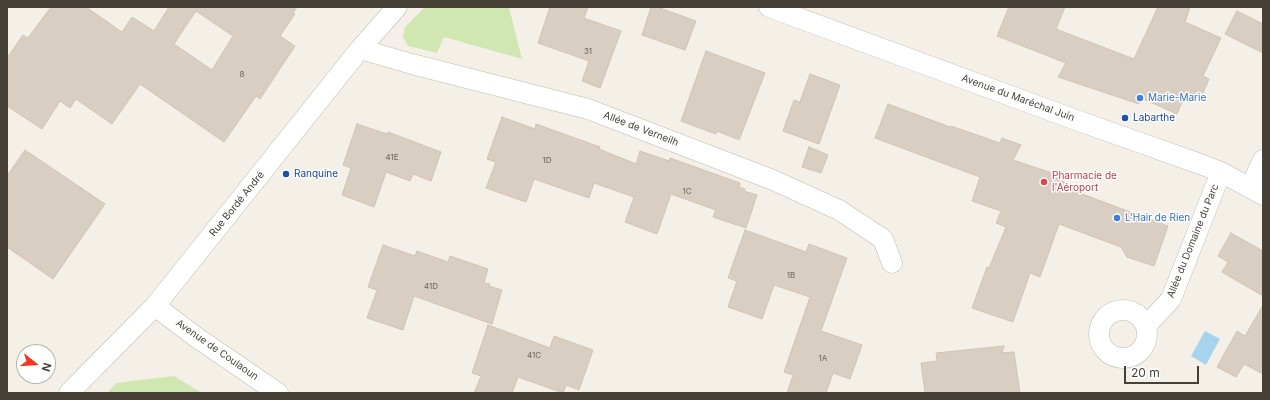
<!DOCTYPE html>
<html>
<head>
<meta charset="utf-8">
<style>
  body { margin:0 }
  #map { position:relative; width:1270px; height:400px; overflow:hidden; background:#f4f0e8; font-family:Inter,sans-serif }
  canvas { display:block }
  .frame { position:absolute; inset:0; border:8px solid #474037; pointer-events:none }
  .north { position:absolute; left:16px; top:344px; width:40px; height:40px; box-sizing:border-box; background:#fff; border:1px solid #b5b3af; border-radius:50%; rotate:107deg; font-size:11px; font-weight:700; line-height:16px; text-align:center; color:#474037 }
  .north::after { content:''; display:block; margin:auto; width:14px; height:18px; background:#f5361e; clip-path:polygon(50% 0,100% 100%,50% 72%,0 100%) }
  .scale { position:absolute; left:1124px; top:366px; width:75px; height:18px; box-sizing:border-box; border:2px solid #474037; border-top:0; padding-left:5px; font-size:12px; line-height:14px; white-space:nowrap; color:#474037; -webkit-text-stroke:3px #fff; paint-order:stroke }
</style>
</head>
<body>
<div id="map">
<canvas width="1270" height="400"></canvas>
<div class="frame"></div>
<div class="north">N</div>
<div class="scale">20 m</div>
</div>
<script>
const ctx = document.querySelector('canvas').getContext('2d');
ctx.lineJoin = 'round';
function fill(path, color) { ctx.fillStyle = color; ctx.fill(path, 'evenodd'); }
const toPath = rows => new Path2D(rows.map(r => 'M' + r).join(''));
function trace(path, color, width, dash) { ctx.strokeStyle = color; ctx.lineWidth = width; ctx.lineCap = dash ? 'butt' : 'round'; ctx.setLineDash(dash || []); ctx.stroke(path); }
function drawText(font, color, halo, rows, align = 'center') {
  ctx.font = font + ' Inter,sans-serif'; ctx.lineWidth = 3; ctx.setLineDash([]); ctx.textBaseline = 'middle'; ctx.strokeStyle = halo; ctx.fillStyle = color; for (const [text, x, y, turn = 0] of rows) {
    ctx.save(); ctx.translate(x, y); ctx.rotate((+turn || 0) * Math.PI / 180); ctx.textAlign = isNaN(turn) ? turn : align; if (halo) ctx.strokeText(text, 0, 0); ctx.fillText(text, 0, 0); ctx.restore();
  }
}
const green = toPath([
  [425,7,509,7,522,59,444,37,437,53,408,46,403,37,405,27],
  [174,376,202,393,107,393,116,383]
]);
const water = toPath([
  [1205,331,1220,339,1206,365,1191,356]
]);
const building = toPath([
  [51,7,86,7,122,32,132,17,154,31,169,7,297,7,293,13,295,14,280,36,295,46,260,99,256,96,224,142,140,84,112,124,76,99,70,108,60,101,42,129,7,106,7,58,23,35,28,38,51,7],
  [196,11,233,36,212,70,174,44,196,11],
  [550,7,588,7,584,18,621,31,600,88,582,81,589,61,538,43,550,7],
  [651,7,657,7,696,21,685,50,642,35,651,7],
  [1009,7,1065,7,1056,29,1134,59,1158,7,1190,7,1185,22,1221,38,1203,76,1209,79,1200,100,1186,93,1177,114,1141,98,1139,104,1058,77,1066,63,997,36,1009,7],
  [1237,11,1263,24,1263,53,1225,34,1237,11],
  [706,51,765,73,739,140,717,131,716,134,681,121,706,51],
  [810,74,840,85,819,144,783,131,794,100,800,102,810,74],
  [888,104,950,127,951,126,1000,143,1002,138,1021,145,1013,160,1061,176,1066,188,1168,226,1154,266,1127,257,1121,247,1059,224,1040,277,1030,273,1013,322,972,308,987,267,989,268,1006,227,996,223,1001,211,972,201,980,177,875,138,888,104],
  [502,117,535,129,536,124,600,147,599,149,636,164,640,151,669,161,670,158,740,183,739,187,745,189,744,191,757,195,746,228,713,217,716,210,671,194,657,234,625,222,634,197,594,183,589,198,534,179,526,202,486,188,496,162,487,159,502,117],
  [357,124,387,134,388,132,441,152,431,181,413,174,410,181,386,172,374,207,342,195,351,168,343,165,357,124],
  [809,147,828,155,821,173,802,167,809,147],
  [25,150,105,204,53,279,7,247,7,176,25,150],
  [745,230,806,252,809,244,847,258,821,331,862,345,850,379,833,373,826,393,787,393,793,375,784,372,810,297,774,285,762,319,728,307,737,281,728,278,745,230],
  [1231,233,1263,251,1263,296,1222,272,1228,262,1218,256,1231,233],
  [383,245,415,256,417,251,448,262,450,256,488,269,484,283,490,284,489,286,502,290,492,324,414,296,403,330,367,318,377,290,368,287,383,245],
  [1263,305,1263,374,1244,364,1236,377,1217,367,1237,331,1245,336,1263,305],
  [488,325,550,348,554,336,593,350,579,390,566,385,563,393,518,377,512,393,474,393,481,376,472,373,488,325],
  [1004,346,1002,353,1014,352,1020,393,925,393,921,363,937,361,936,353,1004,346]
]);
const street = toPath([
  [769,7,1076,120,1203,165,1221,172,1263,195],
  [360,49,412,64,588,109,773,180,839,210,883,239,892,263],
  [1250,187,1263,160],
  [155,306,196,337,278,393],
  '1099 334a24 24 0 1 1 48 0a24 24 0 1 1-48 0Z',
  [1146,326,1171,299,1221,172],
  [69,393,155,306,360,49,397,7]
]);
const markers = [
  [1140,98,4,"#3f7fe0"],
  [1125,118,4,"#1a4fb4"],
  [286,174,4,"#1a4fb4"],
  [1044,182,4,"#e0444e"],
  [1117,218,4,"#3f7fe0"]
];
const numberNames = [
  ["31",588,52],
  ["8",242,75],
  ["41E",392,158],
  ["1D",547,161],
  ["1C",687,192],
  ["1B",791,276],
  ["41D",431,287],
  ["41C",534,356],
  ["1A",823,359]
];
const streetNames = [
  ["Avenue du Maréchal Juin",1018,98,20],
  ["Allée de Verneilh",641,129,21],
  ["Rue Bordé André",237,204,-51],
  ["Allée du Domaine du Parc",1193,241,-68],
  ["Avenue de Coulaoun",217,350,35]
];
const shopNames = [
  ["Marie-Marie",1148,98],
  ["L'Hair de Rien",1125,218]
];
const transitNames = [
  ["Labarthe",1133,118],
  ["Ranquine",294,174]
];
const healthNames = [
  ["Pharmacie de",1052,176],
  ["l'Aéroport",1052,188]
];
fill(green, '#d1e7b2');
fill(water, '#a6d4ef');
fill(building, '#d8cec1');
trace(building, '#d0c3b1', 1);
trace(street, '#c2baae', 21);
trace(street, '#fff', 20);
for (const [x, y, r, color] of markers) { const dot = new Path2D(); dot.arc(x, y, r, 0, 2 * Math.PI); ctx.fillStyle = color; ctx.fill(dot); trace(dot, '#fff', 1.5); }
drawText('8px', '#6b645a', null, numberNames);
drawText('10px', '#474037', '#fff', streetNames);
drawText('10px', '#366cbe', '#fff', shopNames, 'left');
drawText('10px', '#164399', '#fff', transitNames, 'left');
drawText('10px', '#be3a42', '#fff', healthNames, 'left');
</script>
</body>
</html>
